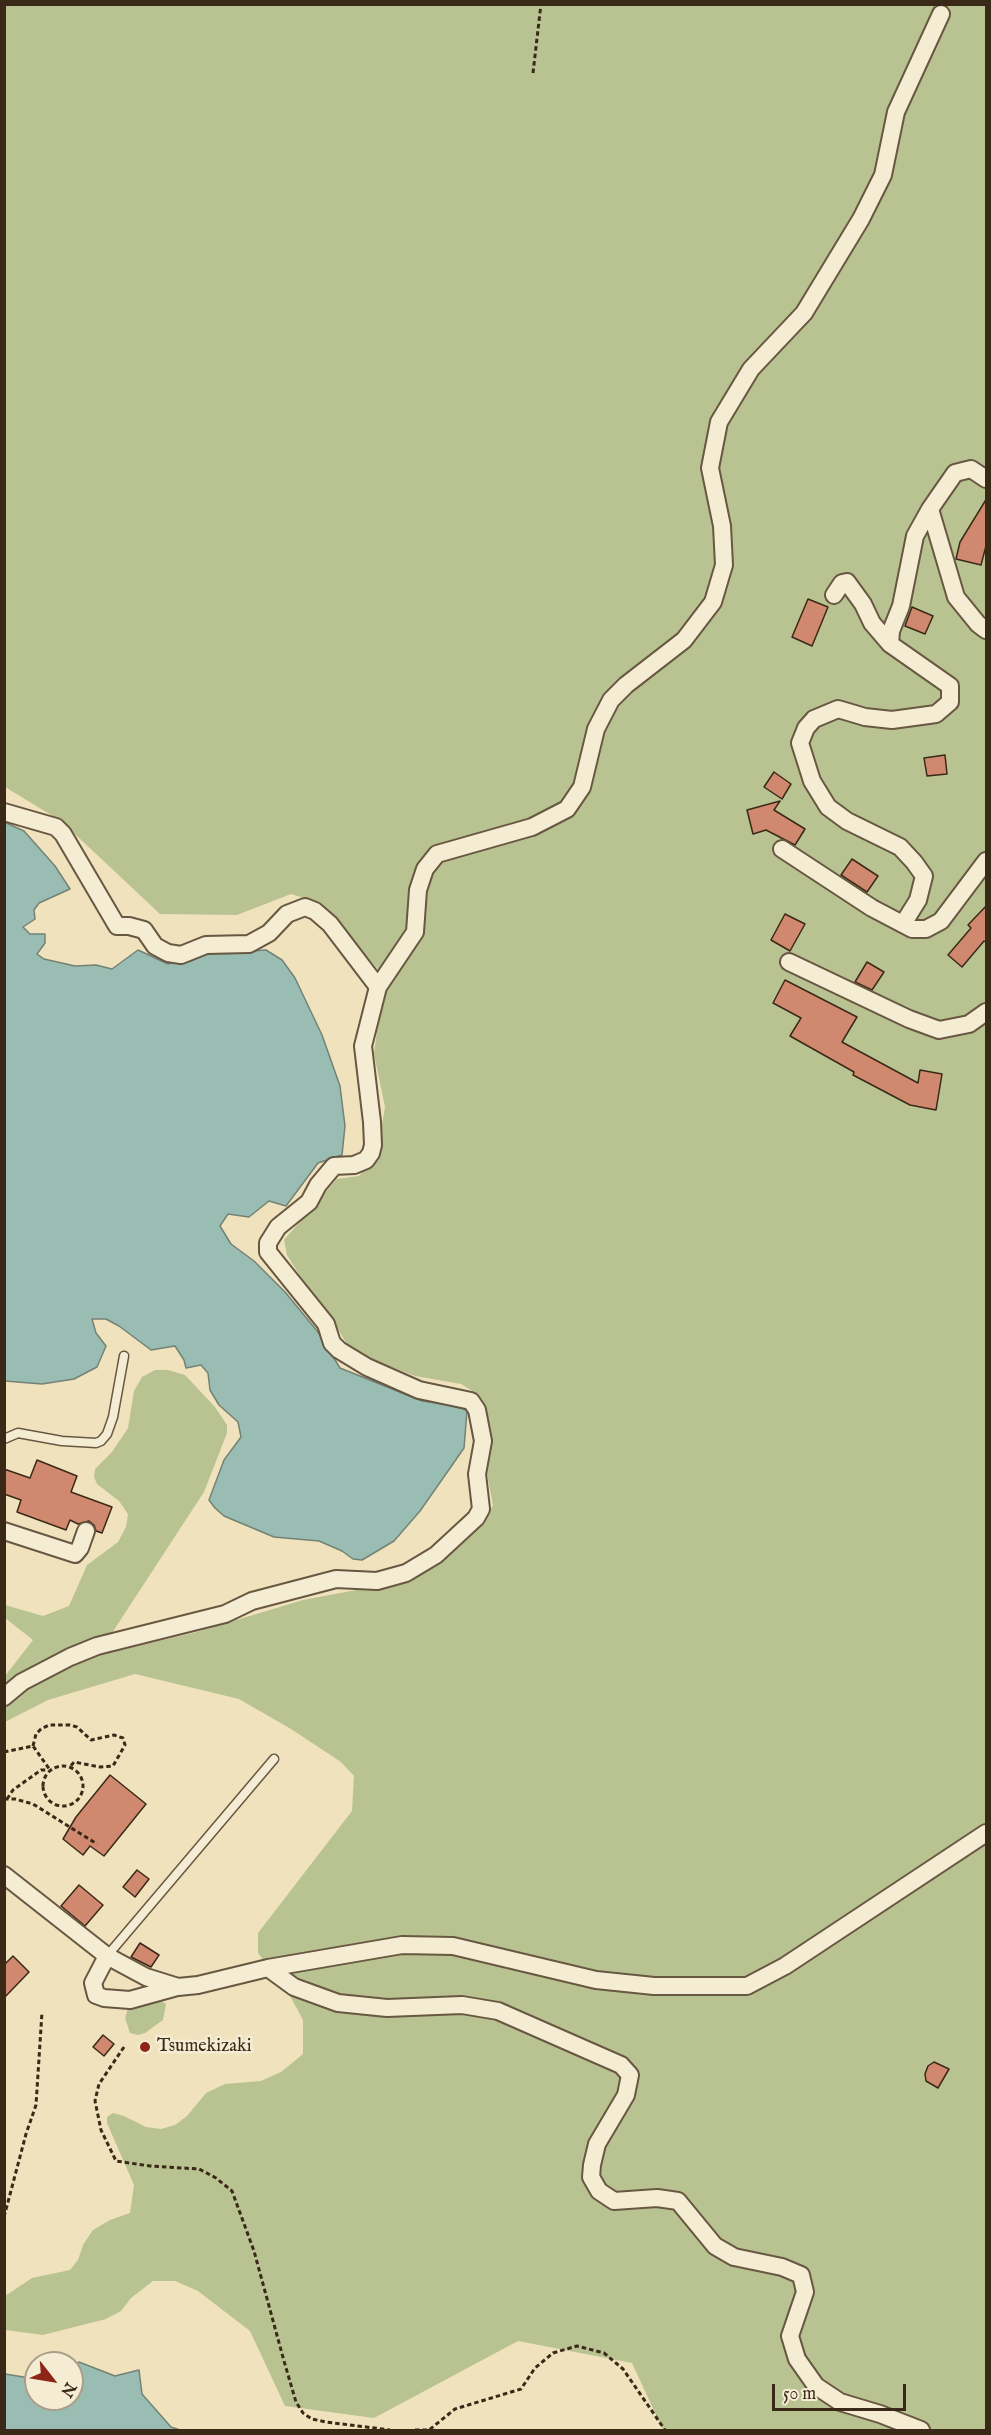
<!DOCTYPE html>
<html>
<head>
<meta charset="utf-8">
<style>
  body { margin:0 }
  #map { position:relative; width:991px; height:2435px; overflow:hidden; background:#efe2bd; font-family:"IM FELL English",serif }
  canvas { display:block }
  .frame { position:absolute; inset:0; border:6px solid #3b2918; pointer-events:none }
  .north { position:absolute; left:24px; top:2351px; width:60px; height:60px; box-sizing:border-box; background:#f5ecd4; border:2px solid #ab9e89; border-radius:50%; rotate:121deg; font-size:16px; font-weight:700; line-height:24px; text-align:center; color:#3b2918 }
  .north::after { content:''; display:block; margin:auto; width:21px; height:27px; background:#8f2418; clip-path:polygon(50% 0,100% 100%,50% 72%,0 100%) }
  .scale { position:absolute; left:772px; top:2384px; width:134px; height:27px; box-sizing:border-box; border:3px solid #3b2918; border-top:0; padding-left:8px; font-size:18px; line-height:21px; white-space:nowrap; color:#3b2918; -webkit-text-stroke:4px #f5ecd4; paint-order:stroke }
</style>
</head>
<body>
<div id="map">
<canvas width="991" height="2435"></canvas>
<div class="frame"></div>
<div class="north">N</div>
<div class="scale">50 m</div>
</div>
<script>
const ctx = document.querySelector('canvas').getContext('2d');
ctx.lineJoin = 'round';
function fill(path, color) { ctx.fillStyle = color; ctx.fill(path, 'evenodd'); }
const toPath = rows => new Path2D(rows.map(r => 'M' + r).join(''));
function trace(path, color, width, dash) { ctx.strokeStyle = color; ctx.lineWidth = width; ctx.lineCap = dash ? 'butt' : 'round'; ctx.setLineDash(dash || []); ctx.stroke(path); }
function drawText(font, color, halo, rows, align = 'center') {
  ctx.font = font + ' "IM FELL English",serif'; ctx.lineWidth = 5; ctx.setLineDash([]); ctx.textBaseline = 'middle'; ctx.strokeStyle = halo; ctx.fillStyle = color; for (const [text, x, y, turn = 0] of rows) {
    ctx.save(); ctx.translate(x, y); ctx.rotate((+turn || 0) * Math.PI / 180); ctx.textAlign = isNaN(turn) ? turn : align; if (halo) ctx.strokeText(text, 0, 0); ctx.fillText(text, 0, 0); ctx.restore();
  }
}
const green = toPath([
  [5,5,986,5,986,2430,663,2430,632,2363,518,2341,374,2418,285,2406,250,2331,198,2291,175,2281,153,2281,131,2298,121,2311,106,2319,43,2335,5,2330,5,2296,32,2278,70,2270,78,2260,83,2245,93,2230,110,2220,130,2213,134,2185,107,2123,107,2117,113,2113,124,2116,146,2127,161,2129,175,2125,187,2116,206,2093,225,2084,261,2081,281,2072,303,2054,303,2020,289,1994,258,1953,258,1933,352,1811,354,1776,341,1762,291,1729,239,1699,135,1674,48,1700,5,1722,5,1676,33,1640,5,1618,5,1605,43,1616,69,1606,87,1565,118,1542,126,1527,128,1514,119,1501,97,1484,94,1477,95,1469,112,1452,128,1428,134,1391,142,1377,155,1370,168,1370,185,1375,215,1407,227,1425,227,1433,204,1492,110,1636,111,1644,121,1650,193,1633,303,1600,399,1582,471,1534,489,1513,493,1505,486,1469,490,1451,489,1431,476,1393,461,1384,415,1376,368,1358,346,1343,332,1318,310,1292,287,1255,284,1240,337,1179,359,1176,377,1155,385,1107,374,1054,384,976,320,903,291,894,237,915,160,914,61,821,5,787],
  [160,2000,166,2004,163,2020,145,2033,138,2035,130,2033,125,2018,129,2005]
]);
const water = toPath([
  [4,822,24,831,55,866,70,889,39,903,34,910,35,919,23,927,30,934,45,934,45,943,37,954,44,959,75,966,96,965,112,969,138,950,168,964,202,954,266,950,282,960,295,978,322,1035,340,1086,345,1126,342,1155,318,1163,286,1206,269,1201,249,1217,228,1214,220,1226,231,1244,254,1261,285,1292,318,1332,340,1368,422,1401,459,1406,467,1411,464,1448,448,1471,420,1511,394,1541,362,1560,353,1559,342,1551,319,1541,274,1537,224,1516,215,1508,209,1500,224,1460,241,1437,238,1422,219,1405,210,1390,208,1373,201,1365,186,1368,184,1360,175,1346,151,1350,119,1326,106,1319,92,1319,96,1333,106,1346,97,1367,74,1379,42,1384,5,1381,4,822],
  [79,2362,115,2376,139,2370,142,2394,171,2427,180,2430,5,2430,5,2374,36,2379,36,2399,72,2399,72,2368,79,2362]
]);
const building = toPath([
  [987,498,987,542,981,565,956,559,960,542,987,498],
  [808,599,828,607,812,646,792,637,808,599],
  [912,607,933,616,925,634,905,626,912,607],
  [945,755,947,774,927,776,924,758,945,755],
  [774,772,791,784,782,799,764,787,774,772],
  [780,801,774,810,805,829,795,845,766,830,753,834,747,810,780,801],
  [852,859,878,876,867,892,841,875,852,859],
  [987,905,987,943,984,941,962,967,948,955,971,928,968,925,987,905],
  [785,914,805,924,790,951,771,940,785,914],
  [867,962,884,972,872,990,855,982,867,962],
  [785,980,857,1017,842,1042,918,1083,920,1070,942,1074,936,1110,910,1105,853,1075,854,1072,790,1036,801,1018,773,1003,785,980],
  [37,1460,77,1476,71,1492,112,1507,102,1533,96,1531,94,1525,89,1521,78,1524,70,1520,66,1530,17,1512,21,1500,4,1494,4,1469,30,1478,37,1460],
  [110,1775,146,1804,104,1856,90,1846,83,1855,63,1839,76,1817,110,1775],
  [137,1870,149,1879,135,1897,123,1887,137,1870],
  [79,1885,103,1905,85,1926,61,1906,79,1885],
  [140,1943,159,1955,151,1967,131,1957,140,1943],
  [13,1956,29,1972,4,1998,4,1965,13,1956],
  [103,2035,114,2044,104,2056,93,2047,103,2035],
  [934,2062,949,2069,938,2088,926,2081,925,2074,928,2066,934,2062]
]);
const path = toPath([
  [533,73,541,4],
  [33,1746,36,1734,41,1729,49,1725,70,1725,77,1727,91,1740,114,1735,123,1738,125,1745,113,1766,100,1767,74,1762,70,1767],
  [4,1752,33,1746,50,1770],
  '43 1786a20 20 0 1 1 40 0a20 20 0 1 1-40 0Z',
  [4,1799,15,1799,33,1804,97,1844],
  [7,1799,13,1790,41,1770,48,1770],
  [124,2047,99,2084,95,2101,101,2130,116,2161,150,2166,199,2169,216,2178,232,2191,254,2251,284,2361,296,2402,303,2413,312,2419,326,2422,390,2430],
  [4,2217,26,2134,36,2105,42,2012],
  [415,2430,429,2430,455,2409,521,2389,535,2368,553,2353,577,2346,604,2353,623,2369,665,2430]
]);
const lane = toPath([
  [4,1439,18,1433,62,1441,96,1443,101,1441,107,1434,113,1417,124,1356],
  [107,1956,274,1759]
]);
const street = toPath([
  [930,509,956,597,978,624,986,630],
  [834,595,842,583,847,582,863,604,872,623,890,644],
  [4,812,56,827,63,834,117,926,129,926,144,930,155,946,168,953,181,955,206,945,249,944,269,933,287,914,305,907,315,911,330,924,378,987],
  [782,849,872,908,912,929,926,929,941,921,986,861],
  [903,924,918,900,924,876,914,862,900,847,847,821,828,807,812,781,800,743,806,728,814,719,838,709,865,717,892,720,936,714,950,702,950,686,890,644,891,631,901,606,915,536,930,509,955,473,971,469,986,479],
  [789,962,909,1019,939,1030,969,1024,986,1012],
  [4,1531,75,1554,80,1548,86,1531],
  [4,1697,22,1682,70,1657,97,1646,225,1614,252,1601,336,1579,377,1581,406,1573,436,1555,476,1518,481,1509,477,1474,483,1441,477,1410,471,1401,419,1390,367,1367,339,1350,332,1343,326,1324,268,1252,268,1243,278,1227,309,1202,318,1185,334,1166,354,1165,366,1160,371,1153,373,1145,372,1122,363,1046,378,987,415,932,418,890,425,869,437,854,532,827,567,809,582,787,596,729,611,700,626,685,684,640,713,602,724,565,722,526,710,468,719,422,751,369,804,313,861,219,883,175,896,112,941,14],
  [4,1875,107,1956,146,1977,178,1987,198,1985,268,1968,402,1945,453,1946,596,1980,654,1986,747,1986,785,1966,986,1833],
  [107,1956,93,1983,96,1995,104,1998,130,2000,177,1987],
  [268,1968,294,1987,338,2003,387,2008,462,2005,498,2011,621,2065,630,2075,626,2095,597,2144,592,2165,591,2177,599,2191,614,2201,657,2198,678,2201,715,2246,734,2257,782,2267,801,2275,805,2292,790,2336,797,2359,816,2386,840,2402,880,2414,921,2430]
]);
const markers = [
  [145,2047,6,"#8f2418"]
];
const poiNames = [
  ["Tsumekizaki",157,2047]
];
fill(green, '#b9c392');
fill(water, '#9abdb3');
trace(water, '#748275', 1.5);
fill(building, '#d0896e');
trace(building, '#3b2918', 1.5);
trace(lane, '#685741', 11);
trace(street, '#685741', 20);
trace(path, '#3b2918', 3, [4.5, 3]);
trace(lane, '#f5ecd4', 8);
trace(street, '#f5ecd4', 16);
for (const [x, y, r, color] of markers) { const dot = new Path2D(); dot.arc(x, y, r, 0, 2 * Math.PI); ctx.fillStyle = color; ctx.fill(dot); trace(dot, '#f5ecd4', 2); }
drawText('18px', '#3b2918', '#f5ecd4', poiNames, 'left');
</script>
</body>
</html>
